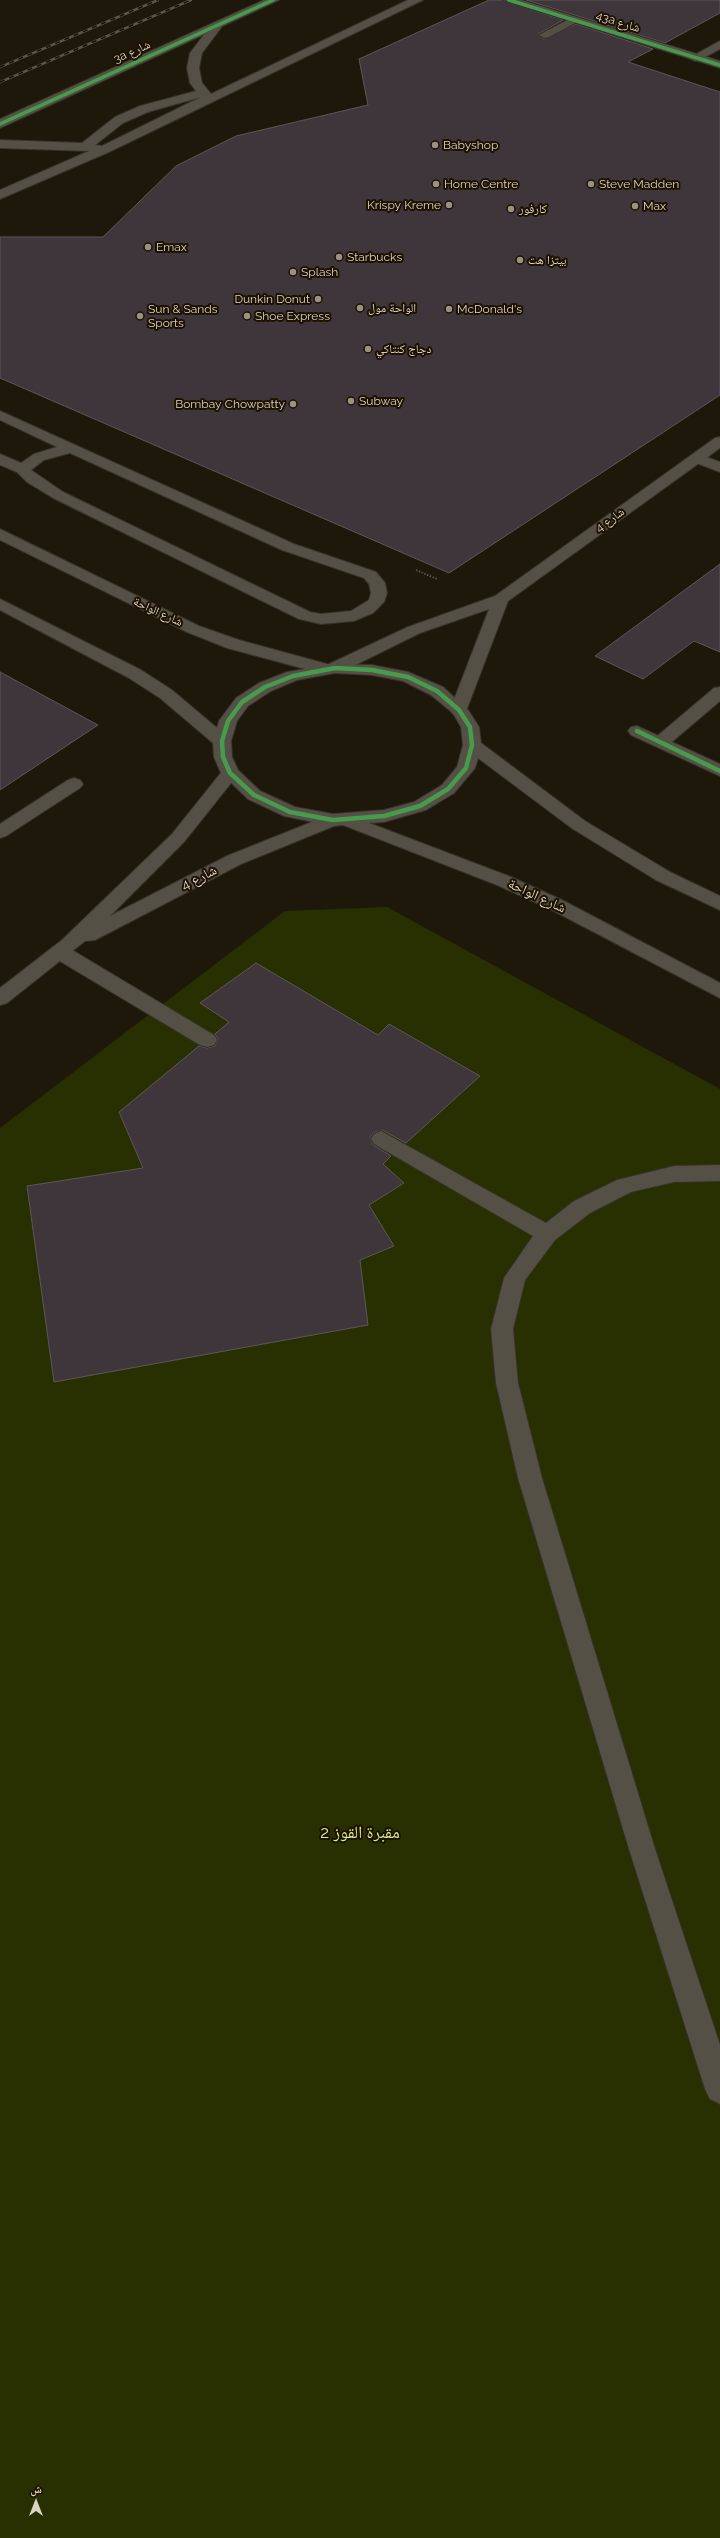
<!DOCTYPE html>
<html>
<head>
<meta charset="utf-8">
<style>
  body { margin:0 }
  #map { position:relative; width:720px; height:2538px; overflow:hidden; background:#1e180b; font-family:Raleway,"Noto Naskh Arabic",sans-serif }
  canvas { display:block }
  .north { position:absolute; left:16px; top:2482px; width:40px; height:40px; -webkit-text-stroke:3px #1d1100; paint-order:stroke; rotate:0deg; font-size:11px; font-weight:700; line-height:16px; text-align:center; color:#dad3c4 }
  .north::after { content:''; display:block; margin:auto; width:14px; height:18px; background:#dad3c4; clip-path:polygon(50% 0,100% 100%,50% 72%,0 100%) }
</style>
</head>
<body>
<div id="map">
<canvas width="720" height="2538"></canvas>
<div class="north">ش</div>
</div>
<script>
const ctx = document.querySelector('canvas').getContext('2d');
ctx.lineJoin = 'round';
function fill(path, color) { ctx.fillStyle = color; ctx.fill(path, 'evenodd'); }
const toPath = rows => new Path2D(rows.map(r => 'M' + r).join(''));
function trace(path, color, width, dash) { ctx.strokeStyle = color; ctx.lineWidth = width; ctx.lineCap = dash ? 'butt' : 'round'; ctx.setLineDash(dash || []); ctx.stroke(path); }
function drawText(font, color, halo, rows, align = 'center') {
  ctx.font = font + ' Raleway,"Noto Naskh Arabic",sans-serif'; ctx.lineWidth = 4; ctx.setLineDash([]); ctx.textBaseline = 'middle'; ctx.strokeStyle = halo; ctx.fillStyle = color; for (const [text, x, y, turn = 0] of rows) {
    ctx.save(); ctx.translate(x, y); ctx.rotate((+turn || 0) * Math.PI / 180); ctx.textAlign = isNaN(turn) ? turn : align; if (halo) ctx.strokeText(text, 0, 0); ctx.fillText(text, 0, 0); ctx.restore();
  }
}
const green = toPath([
  [387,907,720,1089,720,2538,0,2538,0,1128,285,911]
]);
const building = toPath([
  [489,0,502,0,563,20,538,34,544,39,576,24,653,49,628,62,720,92,720,395,449,573,0,378,0,237,103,237,176,166,236,136,368,105,359,59,489,0],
  [526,0,720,0,720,13,665,43,526,0],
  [720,564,720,652,694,641,643,679,595,656,720,564],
  [0,672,98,725,0,790,0,672],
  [256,963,378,1035,389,1024,480,1076,406,1143,382,1130,373,1133,370,1138,373,1145,391,1156,383,1164,404,1183,369,1205,394,1246,360,1260,368,1325,54,1382,27,1186,143,1168,119,1112,199,1046,207,1048,215,1046,218,1039,215,1034,229,1022,200,1003,256,963]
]);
const path = toPath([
  [416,570,437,579]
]);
const service = toPath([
  [408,0,423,0,109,152,0,199,0,190,89,151,0,148,0,140,82,143,115,117,140,106,196,91,190,83,187,68,190,53,213,23,217,22,223,25,202,53,199,68,202,83,211,94,408,0],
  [201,97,102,146,95,145,123,123,148,112,201,97],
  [573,17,577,18,577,22,549,37,545,38,539,35,573,17],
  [720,41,720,49,699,60,695,61,689,58,720,41],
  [0,411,294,544,376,572,385,583,387,593,384,602,373,613,354,621,321,624,299,619,53,498,27,482,17,472,0,465,0,454,21,463,34,454,57,447,0,420,0,411],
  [70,453,282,550,364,578,369,584,371,593,369,600,351,611,321,614,310,612,63,492,31,470,44,460,70,453],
  [696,453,720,462,720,472,691,461,688,458,696,453],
  [720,687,720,701,667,746,655,746,652,742,655,738,714,688,720,687],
  [74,778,80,780,83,784,80,788,6,836,0,838,0,824,68,780,74,778],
  [60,946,67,947,214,1035,217,1040,214,1045,207,1047,200,1045,53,957,50,952,53,947,60,946],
  [381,1131,546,1223,574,1201,617,1180,674,1166,720,1165,720,1181,674,1182,631,1192,590,1213,555,1240,525,1280,513,1329,518,1383,542,1478,655,1849,720,2045,720,2104,710,2099,705,2089,629,1849,518,1478,496,1383,491,1329,504,1278,533,1236,374,1144,371,1139,374,1134,381,1131]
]);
const minor = toPath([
  [503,0,521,0,720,61,720,68,503,0],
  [720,437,720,448,508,601,465,714,453,714,450,710,489,609,420,633,341,672,335,673,329,672,327,668,329,664,408,627,495,596,715,438,720,437],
  [637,726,720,764,720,776,631,735,628,731,631,727,637,726],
  [230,768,236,769,239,773,184,842,110,916,227,856,327,816,333,814,339,816,342,820,339,824,241,864,95,940,85,941,7,1003,0,1005,0,988,62,940,172,834,224,769,230,768]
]);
const tertiary = toPath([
  [264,0,279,0,0,128,0,119,264,0],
  [0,529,199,626,239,640,327,664,372,665,408,672,443,687,468,710,479,727,481,743,585,821,670,872,720,896,720,910,656,880,573,829,478,758,475,768,454,793,426,810,384,822,369,823,511,877,562,900,720,983,720,998,548,908,497,885,343,825,333,826,284,816,248,799,221,773,214,757,213,743,160,698,129,678,0,610,0,599,141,670,172,690,217,728,219,721,236,698,259,683,287,672,305,669,227,648,187,632,0,540,0,529],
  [335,673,372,675,403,681,431,695,453,713,461,727,463,745,457,767,442,785,414,802,384,810,333,814,295,807,260,791,238,770,232,757,231,741,237,721,248,706,271,691,297,680,335,673]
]);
const rail = toPath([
  [0,67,158,0],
  [0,82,191,0]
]);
const cyclewayFar1 = toPath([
  [509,0,720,65],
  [0,124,273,0]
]);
const cycleway = toPath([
  [335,668,372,670,408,677,437,691,459,710,470,727,472,745,466,768,448,789,420,806,384,816,333,820,290,812,254,795,230,773,223,757,222,741,228,721,242,702,265,687,293,676,335,668],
  [637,731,720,771]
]);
const markers = [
  [435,145,4,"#989283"],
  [436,184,4,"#989283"],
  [591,184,4,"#989283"],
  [449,205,4,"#989283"],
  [635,206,4,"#989283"],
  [511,209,4,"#989283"],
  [148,247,4,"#989283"],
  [339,257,4,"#989283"],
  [520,260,4,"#989283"],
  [293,272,4,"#989283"],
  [318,299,4,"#989283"],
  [360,308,4,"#989283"],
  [449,309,4,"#989283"],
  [140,316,4,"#989283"],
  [247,316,4,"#989283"],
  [368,349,4,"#989283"],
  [351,401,4,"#989283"],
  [293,404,4,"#989283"]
];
const farStreetnames = [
  ["43a شارع",618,22,17],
  ["3a شارع",132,52,-24],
  ["شارع 4",610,520,-36],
  ["شارع الواحة",158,612,25]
];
const farPoinames = [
  ["Babyshop",443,145],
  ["Home Centre",444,184],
  ["Steve Madden",599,184],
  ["Krispy Kreme",441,205,"right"],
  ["Max",643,206],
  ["كارفور",519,209],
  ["Emax",156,247],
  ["Starbucks",347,257],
  ["بيتزا هت",528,260],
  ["Splash",301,272],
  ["Dunkin Donut",310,299,"right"],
  ["الواحة مول",368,308],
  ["Sun & Sands",148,309],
  ["Sports",148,323],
  ["McDonald's",457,309],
  ["Shoe Express",255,316],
  ["دجاج كنتاكي",376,349],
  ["Subway",359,401],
  ["Bombay Chowpatty",285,404,"right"]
];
const streetNames = [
  ["شارع 4",199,878,-27],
  ["شارع الواحة",537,896,25]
];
const nearParknames = [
  ["مقبرة القوز 2",360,1833]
];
fill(green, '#283001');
fill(building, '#3f363c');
trace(building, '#5c5756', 1);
trace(service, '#37322a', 2);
trace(minor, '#37322a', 2);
trace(tertiary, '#37322a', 2);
trace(path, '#575249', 2, [1.5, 1.5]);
fill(service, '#545045');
fill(minor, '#545045');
fill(tertiary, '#545045');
trace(rail, '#59544c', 2.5);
trace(rail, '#1d1100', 1.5, [5]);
trace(cyclewayFar1, '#469c4c', 3.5);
trace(cycleway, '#469c4c', 4.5);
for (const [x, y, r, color] of markers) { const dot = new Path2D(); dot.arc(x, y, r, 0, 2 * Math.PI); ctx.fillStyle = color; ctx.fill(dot); trace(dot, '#1d1100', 1.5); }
drawText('12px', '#dad3c4', '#1d1100', farStreetnames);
drawText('12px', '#dad3c4', '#1d1100', farPoinames, 'left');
drawText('14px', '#dad3c4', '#1d1100', streetNames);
drawText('17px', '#d3ec84', '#1d1100', nearParknames);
</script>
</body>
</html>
